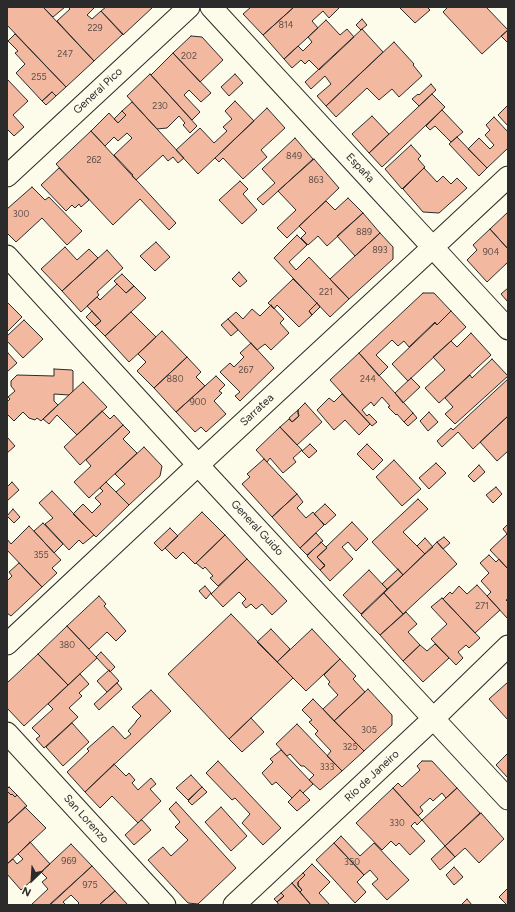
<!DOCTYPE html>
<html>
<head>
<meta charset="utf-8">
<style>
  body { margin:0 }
  #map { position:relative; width:515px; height:912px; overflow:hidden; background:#fdfbea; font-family:Figtree,sans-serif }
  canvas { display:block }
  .frame { position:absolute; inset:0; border:8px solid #2b2b2b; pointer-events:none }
  .north { position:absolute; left:12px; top:860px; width:40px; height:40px; -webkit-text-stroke:3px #fdfbea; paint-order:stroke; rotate:205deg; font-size:11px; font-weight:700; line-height:16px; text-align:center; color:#2b2b2b }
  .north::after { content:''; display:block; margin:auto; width:14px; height:18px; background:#2b2b2b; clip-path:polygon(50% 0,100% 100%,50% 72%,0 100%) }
</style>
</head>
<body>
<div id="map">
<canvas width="515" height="912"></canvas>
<div class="frame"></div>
<div class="north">N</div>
</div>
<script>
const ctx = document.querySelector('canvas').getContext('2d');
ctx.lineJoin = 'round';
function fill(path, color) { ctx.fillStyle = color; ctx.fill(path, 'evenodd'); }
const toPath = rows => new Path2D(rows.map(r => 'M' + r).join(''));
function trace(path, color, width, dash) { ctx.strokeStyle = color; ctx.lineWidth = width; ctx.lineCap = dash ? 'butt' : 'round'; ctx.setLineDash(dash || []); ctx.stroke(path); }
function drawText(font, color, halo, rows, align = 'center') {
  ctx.font = font + ' Figtree,sans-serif'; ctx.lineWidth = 3; ctx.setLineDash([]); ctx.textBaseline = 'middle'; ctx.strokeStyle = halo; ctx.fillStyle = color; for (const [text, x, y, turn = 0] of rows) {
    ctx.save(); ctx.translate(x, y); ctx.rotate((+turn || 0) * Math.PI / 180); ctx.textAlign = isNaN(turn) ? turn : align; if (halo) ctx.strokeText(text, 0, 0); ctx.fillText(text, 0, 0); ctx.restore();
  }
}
const building = toPath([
  [7,7,43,7,94,61,66,87,7,25,7,7],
  [43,7,65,7,53,17,43,7],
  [68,7,95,7,87,15,92,19,101,11,123,34,94,61,57,21,70,9,68,7],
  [106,7,153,7,123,35,101,11,106,7],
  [251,7,294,7,263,35,243,14,251,7],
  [294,7,340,7,329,18,323,11,312,21,318,28,284,59,263,35,294,7],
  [399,7,427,7,430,10,415,23,399,7],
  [448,7,486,7,508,30,482,54,443,12,448,7],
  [362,19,367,25,361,30,356,25,362,19],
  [326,20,340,35,347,29,354,37,319,70,309,60,305,64,301,60,292,68,284,59,298,46,303,51,312,42,308,37,326,20],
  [362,29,383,52,326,106,317,96,331,84,325,76,311,89,305,82,362,29],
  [508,30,508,43,501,36,508,30],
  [15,34,66,87,56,96,52,92,42,101,16,73,25,64,15,53,18,51,8,41,15,34],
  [191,36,202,37,223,60,200,82,173,53,191,36],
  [394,42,414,64,413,65,422,76,399,97,392,89,379,100,367,88,336,117,326,106,394,42],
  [173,53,211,93,201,102,189,90,184,95,200,112,192,120,151,75,173,53],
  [150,74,197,126,190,133,183,125,185,123,179,116,167,128,157,129,127,96,150,74],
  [235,74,243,83,229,96,221,87,235,74],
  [7,79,28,101,13,115,24,127,14,136,7,129,7,79],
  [431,84,436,90,419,106,412,99,418,94,419,95,431,84],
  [52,92,56,96,46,105,42,101,52,92],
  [432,94,445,107,382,167,369,153,432,94],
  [235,101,254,121,198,174,176,150,200,128,214,143,227,131,223,127,232,119,225,111,235,101],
  [132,102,184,158,178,163,173,157,168,161,163,155,136,180,132,176,133,175,114,155,132,138,127,133,118,141,114,137,105,146,91,131,109,113,118,123,126,115,122,111,132,102],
  [508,105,508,126,498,115,508,105],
  [267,108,285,128,261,150,267,157,243,179,223,158,219,162,215,158,267,108],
  [442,110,463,132,451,142,435,126,430,130,426,126,442,110],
  [122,111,126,115,118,123,114,119,122,111],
  [372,116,389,134,369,153,352,134,372,116],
  [494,117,508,132,508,148,487,168,468,149,479,138,490,149,494,145,485,135,490,130,486,125,494,117],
  [91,131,176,223,169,230,140,199,113,225,56,164,91,131],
  [457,137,487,168,479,176,449,144,457,137],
  [295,138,313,159,263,205,257,199,275,183,262,169,295,138],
  [411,145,421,156,418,159,425,167,402,189,385,169,411,145],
  [314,159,339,188,287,238,277,228,296,210,278,191,314,159],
  [59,168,89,200,81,207,79,204,75,208,72,205,66,211,41,185,59,168],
  [424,168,437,182,443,176,451,184,457,178,467,188,439,213,423,212,403,189,424,168],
  [240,181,248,189,243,194,257,210,242,224,219,200,240,181],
  [32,187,45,200,49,197,82,231,67,245,42,218,16,242,7,233,7,209,32,187],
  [348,198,363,213,327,246,318,236,308,245,301,238,306,233,299,226,326,201,335,210,348,198],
  [508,212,508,249,490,229,508,212],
  [363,213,380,233,355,256,337,236,363,213],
  [490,229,508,249,508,262,487,282,467,260,477,250,473,245,490,229],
  [380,233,393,247,393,259,349,299,330,279,380,233],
  [297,235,307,245,289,262,296,270,309,257,349,299,330,317,274,258,297,235],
  [156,242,170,257,155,271,140,256,156,242],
  [65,247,77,260,89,249,98,258,62,291,41,269,65,247],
  [107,250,123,268,97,292,99,295,81,312,62,291,107,250],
  [239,272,247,281,240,287,232,279,239,272],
  [122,274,134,286,126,293,114,281,122,274],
  [293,279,317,303,309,311,312,315,299,327,277,305,274,309,268,303,293,279],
  [117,284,126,293,134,286,146,298,105,336,95,326,101,321,87,306,97,297,100,300,117,284],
  [508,288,508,300,507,301,501,294,508,288],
  [423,293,434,293,451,311,437,325,435,322,409,347,404,341,398,346,392,340,376,355,388,367,379,376,359,353,423,293],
  [7,302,22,317,7,332,7,302],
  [317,303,320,307,312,315,309,311,317,303],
  [271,305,284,319,280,323,289,333,271,350,265,344,257,350,228,319,236,312,243,319,252,309,260,316,271,305],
  [92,311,101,321,95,326,86,317,92,311],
  [451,311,466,327,408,381,392,364,435,323,437,325,451,311],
  [131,312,156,337,129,362,105,336,131,312],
  [228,319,238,330,231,336,221,325,228,319],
  [24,320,43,339,23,358,7,341,7,336,24,320],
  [162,331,187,357,154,388,137,371,146,362,138,354,162,331],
  [471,333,491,355,439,403,425,388,445,370,433,357,451,341,457,347,471,333],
  [251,343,274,368,240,401,235,396,240,392,220,372,230,363,234,367,244,357,240,353,251,343],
  [8,353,17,363,7,372,7,354,8,353],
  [359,353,413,413,404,422,397,414,396,415,388,407,390,406,382,397,374,406,371,402,362,410,367,416,369,414,377,422,372,426,330,380,359,353],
  [187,357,201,372,196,377,205,386,176,412,154,388,187,357],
  [492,359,508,376,455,424,445,414,453,407,445,398,470,375,472,378,492,359],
  [54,369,72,370,73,371,73,391,69,395,54,394,54,401,58,405,41,421,37,418,35,420,29,418,23,412,14,421,7,414,7,402,10,399,8,397,15,391,11,386,11,381,17,375,54,376,54,369],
  [216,376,225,385,219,391,222,393,214,401,226,414,206,432,201,427,195,432,176,412,216,376],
  [411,378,420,387,403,403,395,393,411,378],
  [508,379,508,416,473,449,458,432,442,447,437,441,451,428,453,430,508,379],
  [83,382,107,407,77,435,57,415,49,424,43,419,83,382],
  [342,394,370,424,359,435,345,420,334,430,317,410,329,398,334,402,342,394],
  [305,403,322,422,297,445,280,427,289,419,292,422,299,416,298,412,298,410,305,403],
  [298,410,298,414,299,416,292,422,289,418,298,410],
  [102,411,110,419,114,415,123,425,80,465,64,447,102,411],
  [429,412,438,422,428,431,420,421,429,412],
  [413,413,417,418,408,426,404,422,413,413],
  [508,416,508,451,497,461,480,442,508,416],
  [123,425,130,432,123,439,137,453,89,498,74,482,91,466,86,460,123,425],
  [280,427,302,450,293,458,296,462,283,473,270,458,267,462,256,450,280,427],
  [7,437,15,446,7,453,7,437],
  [310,444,317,451,309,458,302,451,310,444],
  [367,444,383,460,373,470,357,454,367,444],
  [144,447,162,466,160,476,129,505,116,492,125,484,115,474,144,447],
  [264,459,297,494,272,517,242,484,250,477,247,474,264,459],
  [394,460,421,489,402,506,376,477,394,460],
  [436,463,446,473,429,489,419,478,436,463],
  [479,465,485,472,474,482,468,476,479,465],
  [12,482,19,490,7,501,7,487,12,482],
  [106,482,129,505,96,537,73,514,83,504,92,513,101,504,95,498,103,491,100,488,106,482],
  [496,487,502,494,493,503,486,495,496,487],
  [52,491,94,535,83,544,79,540,69,550,45,524,53,518,39,503,52,491],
  [297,494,303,502,297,508,306,518,313,512,324,525,300,548,272,517,297,494],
  [418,499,428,509,403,532,425,554,403,575,372,542,418,499],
  [325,504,336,515,325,525,314,514,325,504],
  [13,509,20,517,14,523,7,516,13,509],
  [202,512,225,535,195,564,183,552,176,559,165,548,202,512],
  [352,522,368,539,356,551,348,542,342,547,353,559,330,581,320,570,325,565,317,557,327,548,326,547,352,522],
  [43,523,63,544,54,553,34,531,43,523],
  [508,524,508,569,490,550,507,534,503,529,508,524],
  [29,526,61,560,52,568,57,573,42,587,7,550,7,539,11,544,29,526],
  [170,528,178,536,162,551,154,543,170,528],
  [316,533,323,541,307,555,300,548,316,533],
  [225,535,247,559,218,586,210,578,213,576,205,567,203,569,196,563,225,535],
  [444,537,450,543,443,549,437,542,444,537],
  [425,538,433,547,425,554,417,546,425,538],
  [321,542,327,548,317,557,325,566,320,570,307,556,321,542],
  [437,542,457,564,403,614,384,593,437,542],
  [489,555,496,562,499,559,508,569,508,599,506,600,508,602,508,617,507,618,487,596,491,592,481,581,489,573,480,563,489,555],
  [247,559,287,601,272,615,262,604,256,609,251,604,246,608,242,603,246,599,239,592,223,607,211,594,247,559],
  [19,563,42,587,11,616,7,613,7,581,12,576,9,572,19,563],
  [398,569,403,575,387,589,382,584,398,569],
  [369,570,387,589,361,614,343,595,369,570],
  [477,585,500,610,475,633,443,599,450,592,452,594,459,586,467,594,477,585],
  [205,586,211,593,206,599,199,591,205,586],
  [384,593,403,614,380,635,361,615,384,593],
  [99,596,106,604,104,606,126,631,116,641,107,632,89,649,67,626,99,596],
  [442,598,480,638,469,648,466,645,458,652,463,658,456,665,431,639,447,624,431,607,442,598],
  [406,612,417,624,408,632,420,645,403,661,380,635,406,612],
  [231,614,293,678,229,739,168,674,231,614],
  [67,626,97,658,68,685,38,654,67,626],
  [271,629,290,649,277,662,257,642,271,629],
  [312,629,340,659,306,691,277,662,312,629],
  [435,644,449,658,423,682,403,661,420,645,427,651,435,644],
  [101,652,115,667,110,672,96,657,101,652],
  [38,654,68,685,24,726,7,708,7,683,38,654],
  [340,659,356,676,353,679,365,692,334,721,323,709,338,695,328,684,330,682,324,675,340,659],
  [109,670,119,681,107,692,97,681,109,670],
  [80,674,89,684,79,693,82,696,69,708,78,717,44,748,36,739,40,736,32,728,53,709,48,704,80,674],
  [508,682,508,720,489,699,508,682],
  [117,683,122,689,99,710,94,704,117,683],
  [368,689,392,715,392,725,364,751,334,721,368,689],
  [151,690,171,711,85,792,67,772,89,751,87,749,113,726,125,739,131,734,128,731,136,722,136,721,141,716,132,707,151,690],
  [313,699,364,751,342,771,327,756,331,751,315,734,318,731,309,722,312,720,302,710,313,699],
  [251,718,264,732,242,752,229,739,251,718],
  [72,723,89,742,63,766,46,747,72,723],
  [297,724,342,771,320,790,309,780,314,775,304,766,301,766,290,754,287,756,276,744,297,724],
  [281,750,313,784,303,793,300,790,292,798,276,782,272,785,262,773,273,762,270,759,281,750],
  [508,753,508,778,496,765,508,753],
  [218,761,281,828,263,845,242,823,250,814,235,798,232,800,206,773,218,761],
  [422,761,432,761,457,788,446,798,442,793,433,801,430,798,420,807,423,811,418,816,393,788,398,783,402,787,420,770,417,766,422,761],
  [114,764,126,776,129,773,135,780,132,783,138,790,151,778,156,784,150,789,161,801,138,823,112,796,100,808,85,792,114,764],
  [191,775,202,787,188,800,176,788,191,775],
  [9,787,17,795,15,797,12,794,11,795,7,791,7,789,9,787],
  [202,787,207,792,192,805,188,801,202,787],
  [393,788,422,820,417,825,415,822,411,826,425,841,410,855,399,843,396,846,391,841,382,850,356,823,393,788],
  [457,788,480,813,445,846,422,820,457,788],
  [300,790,310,800,297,811,288,802,300,790],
  [7,791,11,795,12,794,15,797,17,795,27,806,7,824,7,791],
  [176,802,236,868,198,904,188,903,148,860,163,847,171,856,188,840,175,827,180,822,169,809,176,802],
  [25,807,46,828,7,864,7,824,25,807],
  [221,807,247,836,231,851,205,822,221,807],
  [481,813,504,839,479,863,465,848,455,857,445,846,481,813],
  [141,820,142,820,151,830,134,845,125,835,141,820],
  [341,836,360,856,374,843,409,880,387,900,372,884,378,879,370,870,364,875,334,843,341,836],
  [30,842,50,864,21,890,7,874,7,864,13,859,17,864,23,859,18,854,30,842],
  [334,843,364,875,357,882,366,892,355,903,316,860,334,843],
  [71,844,92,866,49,905,31,905,48,889,42,882,47,878,41,872,71,844],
  [445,846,455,857,440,870,431,859,445,846],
  [312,864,330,882,319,893,330,905,311,905,300,892,302,890,298,885,298,882,305,875,303,873,312,864],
  [92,866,115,891,99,905,77,905,79,903,71,895,63,902,66,905,50,905,92,866],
  [454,867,463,877,454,885,446,875,454,867],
  [303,873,305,875,298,882,298,886,302,890,300,892,292,883,303,873],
  [292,883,304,897,311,905,279,905,277,902,284,896,281,893,292,883],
  [508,888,508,905,507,905,499,897,508,888],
  [115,891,128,905,99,905,115,891],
  [281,893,284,896,277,902,274,899,281,893],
  [467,899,472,905,461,905,467,899]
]);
const minor = toPath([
  [211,7,508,329],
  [7,176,189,7],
  [7,256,198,465,508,799],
  [7,644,198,465,433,247,508,177],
  [7,733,165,905],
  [234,905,434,718,508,646]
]);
const numberNames = [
  ["814",286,25],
  ["229",95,28],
  ["247",65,54],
  ["202",189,56],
  ["255",39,77],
  ["230",160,106],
  ["849",294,156],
  ["262",94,160],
  ["863",316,180],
  ["300",21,214],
  ["889",364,232],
  ["893",380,250],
  ["904",491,252],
  ["221",326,292],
  ["267",246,370],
  ["880",175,379],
  ["244",368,379],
  ["900",198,402],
  ["355",41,555],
  ["271",482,606],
  ["380",67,645],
  ["305",369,730],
  ["325",350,747],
  ["333",327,767],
  ["330",397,823],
  ["969",69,861],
  ["350",352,862],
  ["975",90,885]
];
const streetNames = [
  ["General Pico",98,91,-43],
  ["España",360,168,47],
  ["Sarratea",257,410,-43],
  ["General Guido",257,528,47],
  ["Río de Janeiro",372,776,-43],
  ["San Lorenzo",86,819,48]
];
fill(building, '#f2b8a0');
trace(building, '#2b2b2b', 1);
trace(minor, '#2b2b2b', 23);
trace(minor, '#fdfbea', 21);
drawText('9px', '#5d4e48', null, numberNames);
drawText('11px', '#2b2b2b', '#fdfbea', streetNames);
</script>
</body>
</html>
